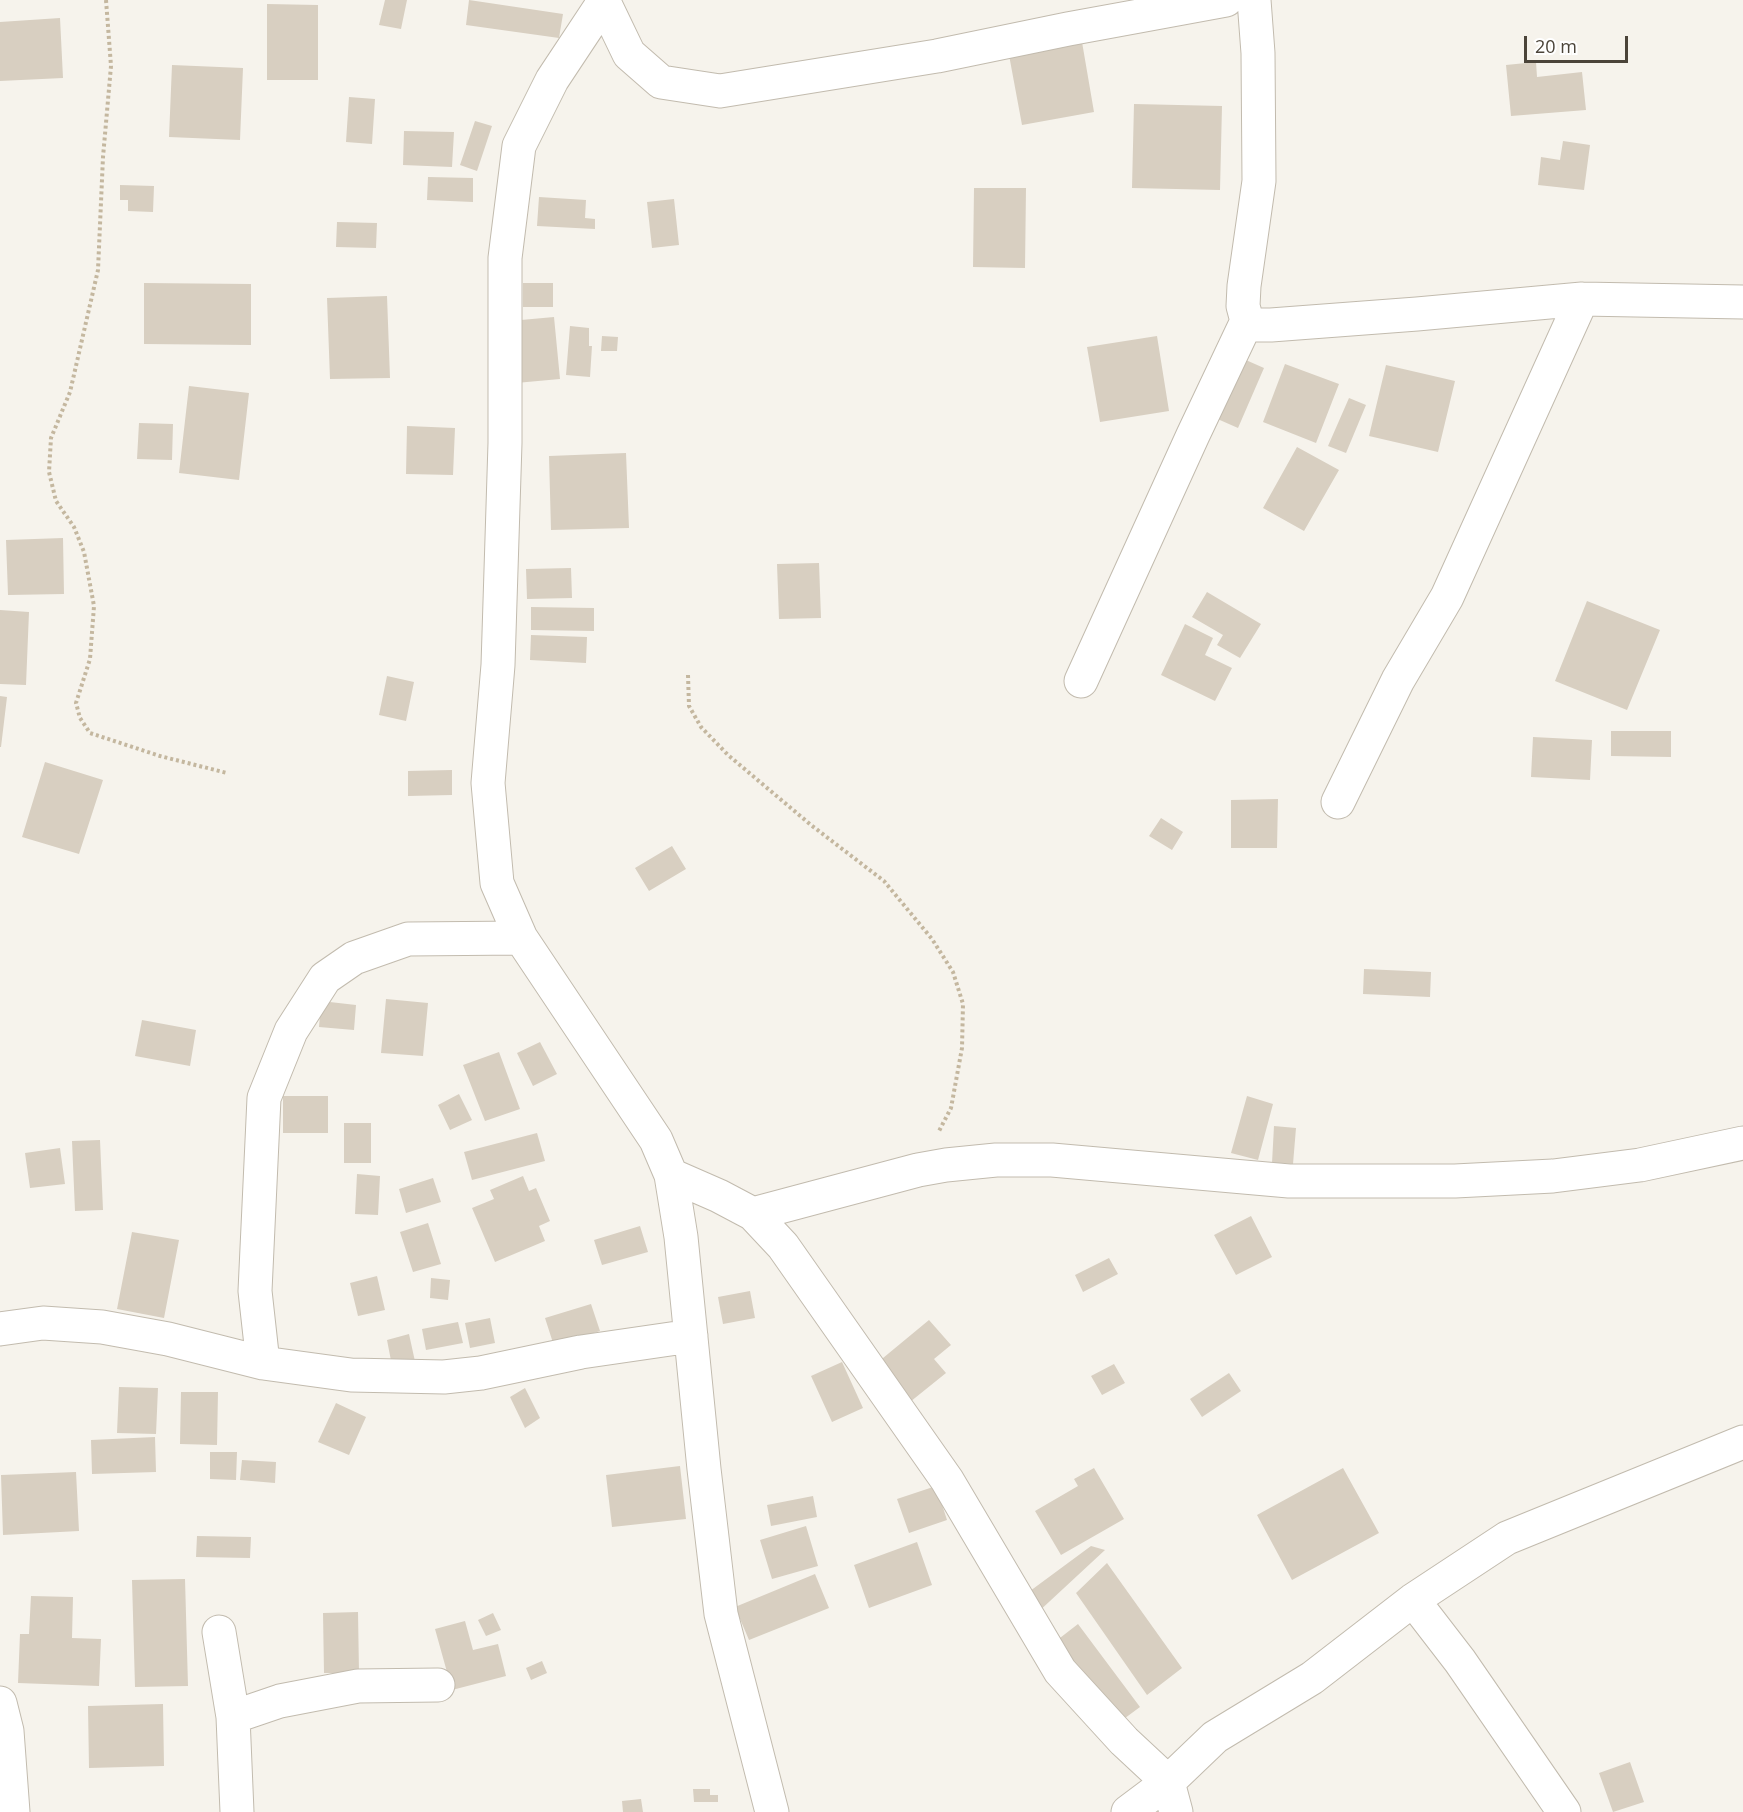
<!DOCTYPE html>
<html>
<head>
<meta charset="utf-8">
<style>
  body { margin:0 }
  #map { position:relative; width:1743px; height:1812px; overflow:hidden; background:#f6f3ec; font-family:"Open Sans",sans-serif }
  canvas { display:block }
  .scale { position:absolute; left:1524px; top:36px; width:104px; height:27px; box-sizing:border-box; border:3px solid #4b4439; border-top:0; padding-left:8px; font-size:18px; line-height:21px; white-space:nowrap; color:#4b4439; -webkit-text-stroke:4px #fff; paint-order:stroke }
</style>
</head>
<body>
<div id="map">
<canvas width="1743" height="1812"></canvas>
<div class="scale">20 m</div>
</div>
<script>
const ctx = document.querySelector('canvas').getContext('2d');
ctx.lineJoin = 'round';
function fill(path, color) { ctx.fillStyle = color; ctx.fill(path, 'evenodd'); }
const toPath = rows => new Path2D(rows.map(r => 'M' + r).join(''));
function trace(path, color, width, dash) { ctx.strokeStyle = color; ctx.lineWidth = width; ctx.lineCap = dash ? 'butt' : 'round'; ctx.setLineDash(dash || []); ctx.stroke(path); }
const building = toPath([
  [385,0,407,0,401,29,379,25],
  [469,0,563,14,559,38,466,25],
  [267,4,318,5,318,80,267,80],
  [60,18,63,78,0,81,0,22],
  [1082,42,1094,112,1022,125,1009,55],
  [1536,62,1537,77,1582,72,1586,110,1511,116,1506,65],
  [172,65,243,68,240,140,169,137],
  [349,97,375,99,372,144,346,142],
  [1134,104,1222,106,1220,190,1132,188],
  [475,121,492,126,477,171,460,165],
  [404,131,454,132,452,167,403,165],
  [1563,141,1590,145,1584,190,1538,185,1541,157,1560,160],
  [428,177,473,178,473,202,427,200],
  [120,185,154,186,153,212,128,211,128,200,120,200],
  [974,188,1026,188,1025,268,973,267],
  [539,197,586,200,585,218,595,219,595,229,537,226],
  [674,199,679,245,652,248,647,202],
  [337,222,377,223,376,248,336,247],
  [144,283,251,284,251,345,144,344],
  [523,283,553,283,553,307,523,307],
  [387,296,390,378,330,379,327,298],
  [554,317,560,379,516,383,510,321],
  [570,326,589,328,589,346,592,346,590,377,566,375],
  [602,336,618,337,617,351,601,351],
  [1157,336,1169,411,1100,422,1087,347],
  [1239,357,1264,368,1238,428,1213,417],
  [1285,364,1339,384,1316,443,1263,422],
  [1386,365,1455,381,1438,452,1369,436],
  [189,386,249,393,239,480,179,473],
  [1349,398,1366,405,1346,453,1328,446],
  [139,423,173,424,172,460,137,459],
  [407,426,455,428,453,475,406,474],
  [1297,447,1339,470,1304,531,1263,508],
  [626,453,629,528,551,530,549,456],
  [63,538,64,594,8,595,6,540],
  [819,563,821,618,779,619,777,564],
  [571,568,572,598,527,599,526,569],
  [1207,592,1261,624,1240,658,1217,645,1223,635,1192,617],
  [1587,601,1660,630,1627,710,1555,681],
  [531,607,594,608,594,631,531,630],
  [0,610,29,612,26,685,0,684],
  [1185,624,1213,638,1205,655,1232,668,1215,701,1161,675],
  [531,635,587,637,586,663,530,660],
  [387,676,414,682,406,721,379,715],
  [0,696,7,697,1,747,0,747],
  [1611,731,1671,731,1671,757,1611,756],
  [1533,737,1592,740,1590,780,1531,777],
  [45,762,103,780,79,854,22,837],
  [452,770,452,795,408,796,408,771],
  [1278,799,1277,848,1231,848,1231,800],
  [1161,818,1183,832,1172,850,1149,836],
  [672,846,686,869,649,891,635,868],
  [1364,969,1431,972,1430,997,1363,994],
  [386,999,428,1003,423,1056,381,1053],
  [321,1001,356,1005,354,1030,319,1027],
  [142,1020,196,1030,190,1066,135,1056],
  [540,1042,557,1074,533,1086,517,1053],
  [499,1052,520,1109,485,1121,463,1065],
  [459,1094,472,1120,450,1130,438,1105],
  [283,1096,328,1096,328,1133,283,1133],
  [1247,1096,1273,1104,1258,1160,1231,1153],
  [344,1123,371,1123,371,1163,344,1163],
  [1274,1126,1296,1128,1293,1164,1272,1163],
  [537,1133,545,1161,472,1180,464,1152],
  [100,1140,103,1210,75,1211,72,1141],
  [60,1148,65,1184,30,1188,25,1153],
  [357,1174,380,1176,378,1215,355,1214],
  [523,1176,529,1191,536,1188,550,1221,539,1226,545,1241,495,1262,472,1208,494,1199,490,1190],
  [433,1178,441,1202,406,1213,399,1189],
  [1251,1216,1272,1257,1236,1275,1214,1235],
  [428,1223,441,1264,413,1272,400,1232],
  [640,1226,648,1252,602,1265,594,1240],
  [132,1232,179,1240,164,1318,117,1309],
  [1109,1258,1118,1274,1083,1292,1075,1275],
  [377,1276,385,1310,358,1316,350,1283],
  [431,1278,450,1280,448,1300,430,1298],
  [750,1291,755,1318,723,1324,718,1297],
  [591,1304,600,1331,554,1346,545,1318],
  [490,1318,495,1343,470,1348,465,1323],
  [929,1320,951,1345,934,1359,946,1373,910,1402,877,1363],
  [458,1322,463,1343,426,1350,422,1329],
  [409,1334,416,1366,393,1371,387,1340],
  [842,1362,863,1408,832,1422,811,1376],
  [1114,1364,1125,1383,1102,1395,1091,1376],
  [1229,1373,1241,1391,1202,1417,1190,1399],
  [119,1387,158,1388,156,1434,117,1433],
  [525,1388,540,1418,525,1428,510,1397],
  [181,1392,218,1392,217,1445,180,1444],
  [336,1403,366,1417,349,1455,318,1442],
  [155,1437,156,1472,92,1474,91,1440],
  [210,1452,237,1452,236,1480,210,1479],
  [242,1460,276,1462,275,1483,240,1480],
  [680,1466,686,1519,612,1527,606,1475],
  [1094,1468,1124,1519,1061,1555,1035,1511,1078,1486,1074,1479],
  [1343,1468,1379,1533,1292,1580,1257,1515],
  [76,1472,79,1531,3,1535,1,1475],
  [936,1486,947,1520,909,1533,897,1499],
  [813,1496,817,1517,771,1526,767,1505],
  [806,1526,818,1566,772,1579,760,1540],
  [197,1536,251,1537,250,1558,196,1557],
  [917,1542,932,1585,869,1608,854,1565],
  [1091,1546,1105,1550,1036,1614,1026,1594],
  [1107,1563,1182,1668,1147,1695,1076,1593],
  [815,1574,829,1608,749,1640,735,1607],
  [185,1579,188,1686,135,1687,132,1580],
  [31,1596,73,1597,72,1638,101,1639,99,1686,18,1683,20,1634,29,1634],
  [358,1612,359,1673,324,1673,323,1613],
  [493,1613,501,1630,486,1636,478,1620],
  [465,1621,473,1650,498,1644,506,1676,452,1690,435,1629],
  [1078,1624,1140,1707,1117,1724,1056,1641],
  [542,1661,547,1673,531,1680,526,1668],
  [163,1704,164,1766,89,1768,88,1706],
  [1630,1762,1644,1802,1613,1812,1599,1773],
  [693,1789,710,1789,710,1795,718,1795,718,1802,694,1802],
  [641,1799,643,1812,623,1812,622,1801]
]);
const path = toPath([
  [106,0,111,66,103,157,98,270,70,392,51,438,49,472,56,501,74,527,84,552,94,606,90,659,76,703,80,718,90,733,160,756,227,773],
  [688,675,689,706,701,727,728,755,811,825,884,881,932,939,953,972,963,1004,962,1048,951,1108,938,1133]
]);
const minor = toPath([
  [605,0,552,80,519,146,505,258,505,443,498,665,488,783,497,883,521,938,656,1140,671,1175,681,1237,704,1469,721,1614,772,1812],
  [1254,0,1258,53,1259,181,1244,286,1243,306,1247,321,1257,325,1271,325,1417,314,1582,299,1743,302],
  [604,2,629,54,661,82,720,91,937,56,1068,29,1226,0],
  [1081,681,1193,435,1247,321],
  [1338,802,1398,680,1447,597,1582,299],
  [671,1175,719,1196,753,1214,783,1246,947,1480,1060,1671,1124,1741,1168,1782,1176,1812],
  [753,1214,918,1170,946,1165,996,1160,1052,1160,1289,1181,1455,1181,1553,1176,1640,1165,1743,1143],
  [0,1329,43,1323,102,1327,168,1339,263,1363,351,1375,444,1377,481,1373,581,1352,691,1336],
  [263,1363,255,1291,264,1098,291,1031,325,978,354,958,408,939,521,938],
  [1413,1600,1460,1661,1564,1812],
  [219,1632,233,1717],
  [0,1703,7,1731,13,1812],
  [237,1812,233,1717,280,1701,358,1686,438,1685],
  [1128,1812,1168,1782,1215,1737,1312,1678,1413,1600,1507,1538,1743,1442]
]);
fill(building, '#d8cfc1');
trace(minor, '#c2bbae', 35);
trace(path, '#c4b79f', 4, [3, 3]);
trace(minor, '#fff', 33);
</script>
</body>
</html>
